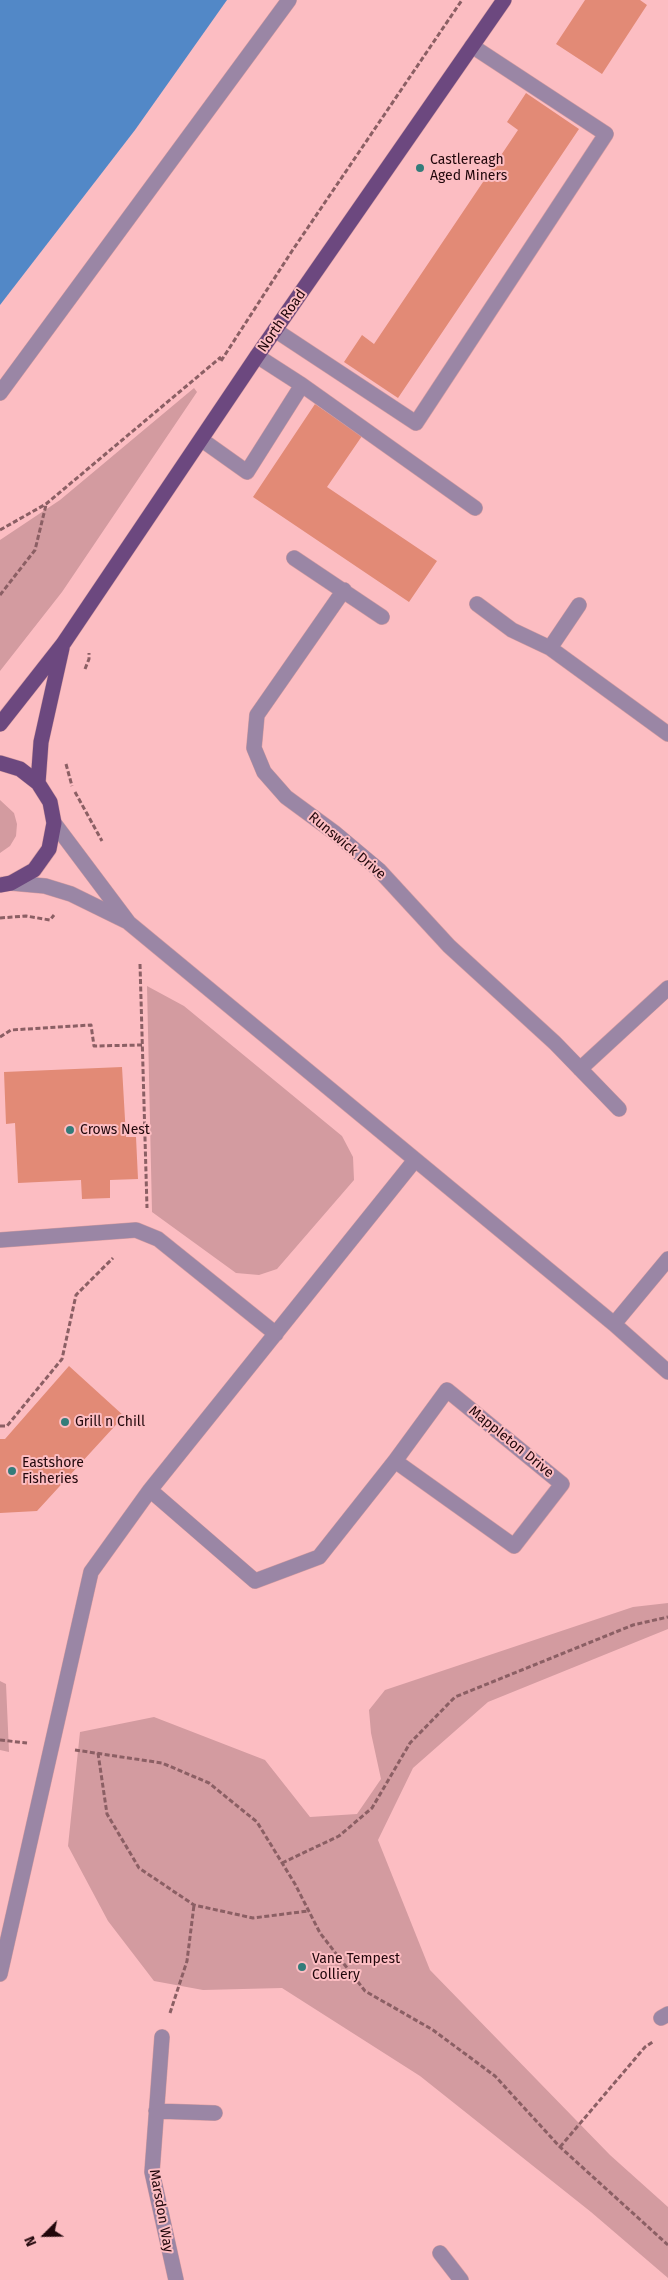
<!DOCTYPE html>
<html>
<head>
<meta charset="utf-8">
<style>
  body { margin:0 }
  #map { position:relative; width:668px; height:2280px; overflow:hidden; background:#fcbdc2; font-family:"Fira Sans",sans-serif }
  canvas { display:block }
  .north { position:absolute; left:20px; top:2210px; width:50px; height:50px; -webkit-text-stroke:4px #fcbdc2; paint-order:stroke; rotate:247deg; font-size:14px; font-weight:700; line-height:20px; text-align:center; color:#21070b }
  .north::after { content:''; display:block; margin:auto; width:18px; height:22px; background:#21070b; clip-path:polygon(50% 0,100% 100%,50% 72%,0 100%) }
</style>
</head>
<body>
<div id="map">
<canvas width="668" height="2280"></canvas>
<div class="north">N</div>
</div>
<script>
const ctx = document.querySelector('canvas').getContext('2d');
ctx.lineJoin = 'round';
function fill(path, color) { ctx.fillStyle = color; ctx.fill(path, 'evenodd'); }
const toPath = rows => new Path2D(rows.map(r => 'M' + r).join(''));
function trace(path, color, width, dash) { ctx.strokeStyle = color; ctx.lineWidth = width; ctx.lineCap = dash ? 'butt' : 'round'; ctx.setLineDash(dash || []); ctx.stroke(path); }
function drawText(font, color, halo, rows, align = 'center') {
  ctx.font = font + ' "Fira Sans",sans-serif'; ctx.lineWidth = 4; ctx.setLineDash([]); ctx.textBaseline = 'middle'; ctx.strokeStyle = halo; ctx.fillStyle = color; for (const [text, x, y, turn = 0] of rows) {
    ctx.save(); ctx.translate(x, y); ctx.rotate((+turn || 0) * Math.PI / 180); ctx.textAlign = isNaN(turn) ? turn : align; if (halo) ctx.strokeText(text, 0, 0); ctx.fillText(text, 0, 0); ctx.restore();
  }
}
const green = toPath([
  [194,388,197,392,62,592,0,671,0,540,60,500],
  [0,800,14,813,17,824,16,836,10,846,0,853],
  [147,986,184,1006,342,1136,353,1157,354,1180,277,1269,259,1275,236,1273,152,1212],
  [668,1603,668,1629,488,1702,413,1768,378,1840,430,1970,610,2155,668,2207,668,2278,591,2212,420,2076,282,1988,203,1990,154,1981,108,1921,68,1846,80,1732,154,1717,265,1760,310,1817,357,1814,381,1779,371,1733,369,1710,385,1690,633,1607],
  [0,1681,6,1684,9,1752,0,1750]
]);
const water = toPath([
  [0,0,227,0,135,130,0,305]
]);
const building = toPath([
  [585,0,640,0,647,5,602,74,556,44],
  [526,93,579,129,398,398,344,362,362,335,374,344,518,130,507,122],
  [315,404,362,436,327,487,437,561,409,602,253,497],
  [122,1067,126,1137,136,1137,138,1179,110,1180,110,1198,82,1199,81,1180,18,1183,15,1123,6,1124,4,1072],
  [69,1366,124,1416,37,1511,0,1513,0,1439,5,1439]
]);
const path = toPath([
  [221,361,292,251,462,0],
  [0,530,46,504,221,357],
  [0,595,35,550,46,505],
  [85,669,89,659,89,653],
  [66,764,72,786],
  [75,792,102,841],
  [0,918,26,916,50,920,54,915],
  [140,964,147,1208],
  [0,1037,11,1030,91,1025,94,1046,142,1045],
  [0,1426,7,1426,62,1359,76,1295,113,1258],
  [0,1740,27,1743],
  [75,1750,162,1763,209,1783,257,1822,295,1884,320,1933,365,1991,433,2030,495,2076,560,2147,668,2245],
  [98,1753,107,1814,139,1868,194,1905,253,1918,308,1911],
  [282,1863,339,1836,372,1808,410,1743,455,1697,633,1625,668,1617],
  [170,2013,187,1961,194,1905],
  [560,2147,645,2047,654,2041]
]);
const minor = toPath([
  [275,330,416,423,606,134,472,46],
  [302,385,475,508],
  [0,393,289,0],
  [202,440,247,472,302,385,257,356],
  [294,558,382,617],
  [344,590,257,715,254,748,264,772,286,797,335,833,379,870,449,946,555,1043,619,1109],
  [477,604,512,630,550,648,668,734],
  [550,648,579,605],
  [54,823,129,923,614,1324,668,1372],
  [11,883,45,886,71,894,126,921],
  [580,1069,668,988],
  [0,1240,136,1230,158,1239,276,1334],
  [614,1324,668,1259],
  [150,1490,255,1581,319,1557,395,1461,514,1546,562,1484,447,1390,395,1461],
  [0,1974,91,1572,150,1490,415,1160],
  [661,2018,668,2014],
  [162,2037,152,2172,176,2280],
  [156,2111,215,2113],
  [440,2253,461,2280]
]);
const major = toPath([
  [0,724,63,644,257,356,504,0],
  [0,763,20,769,38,783,50,802,54,823,49,849,34,870,11,883,0,885],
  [38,783,41,742,62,648]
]);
const markers = [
  [420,168,5,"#337c7a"],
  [70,1130,5,"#337c7a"],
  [65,1422,5,"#337c7a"],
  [12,1471,5,"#337c7a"],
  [302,1967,5,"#337c7a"]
];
const poiNames = [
  ["Castlereagh",430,160],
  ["Aged Miners",430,176],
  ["Crows Nest",80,1130],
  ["Grill n Chill",75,1422],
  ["Eastshore",22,1463],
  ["Fisheries",22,1479],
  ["Vane Tempest",312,1959],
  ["Colliery",312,1975]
];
const streetNames = [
  ["North Road",282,321,-55],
  ["Runswick Drive",347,846,40],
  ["Mappleton Drive",511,1442,39],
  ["Marsdon Way",161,2211,80]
];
fill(green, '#d39ba0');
fill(water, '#5288c7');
fill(building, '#e28a76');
trace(minor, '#d59ca1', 16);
trace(major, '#d59ca1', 16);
trace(path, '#8b5f64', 3, [5, 2.5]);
trace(minor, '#9a86a5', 15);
trace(major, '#6c487f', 15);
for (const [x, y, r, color] of markers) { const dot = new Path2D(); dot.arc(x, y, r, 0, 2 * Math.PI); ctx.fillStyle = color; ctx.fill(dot); trace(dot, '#fcbdc2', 2); }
drawText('14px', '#21070b', '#fcbdc2', poiNames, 'left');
drawText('14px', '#21070b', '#fcbdc2', streetNames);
</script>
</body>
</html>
